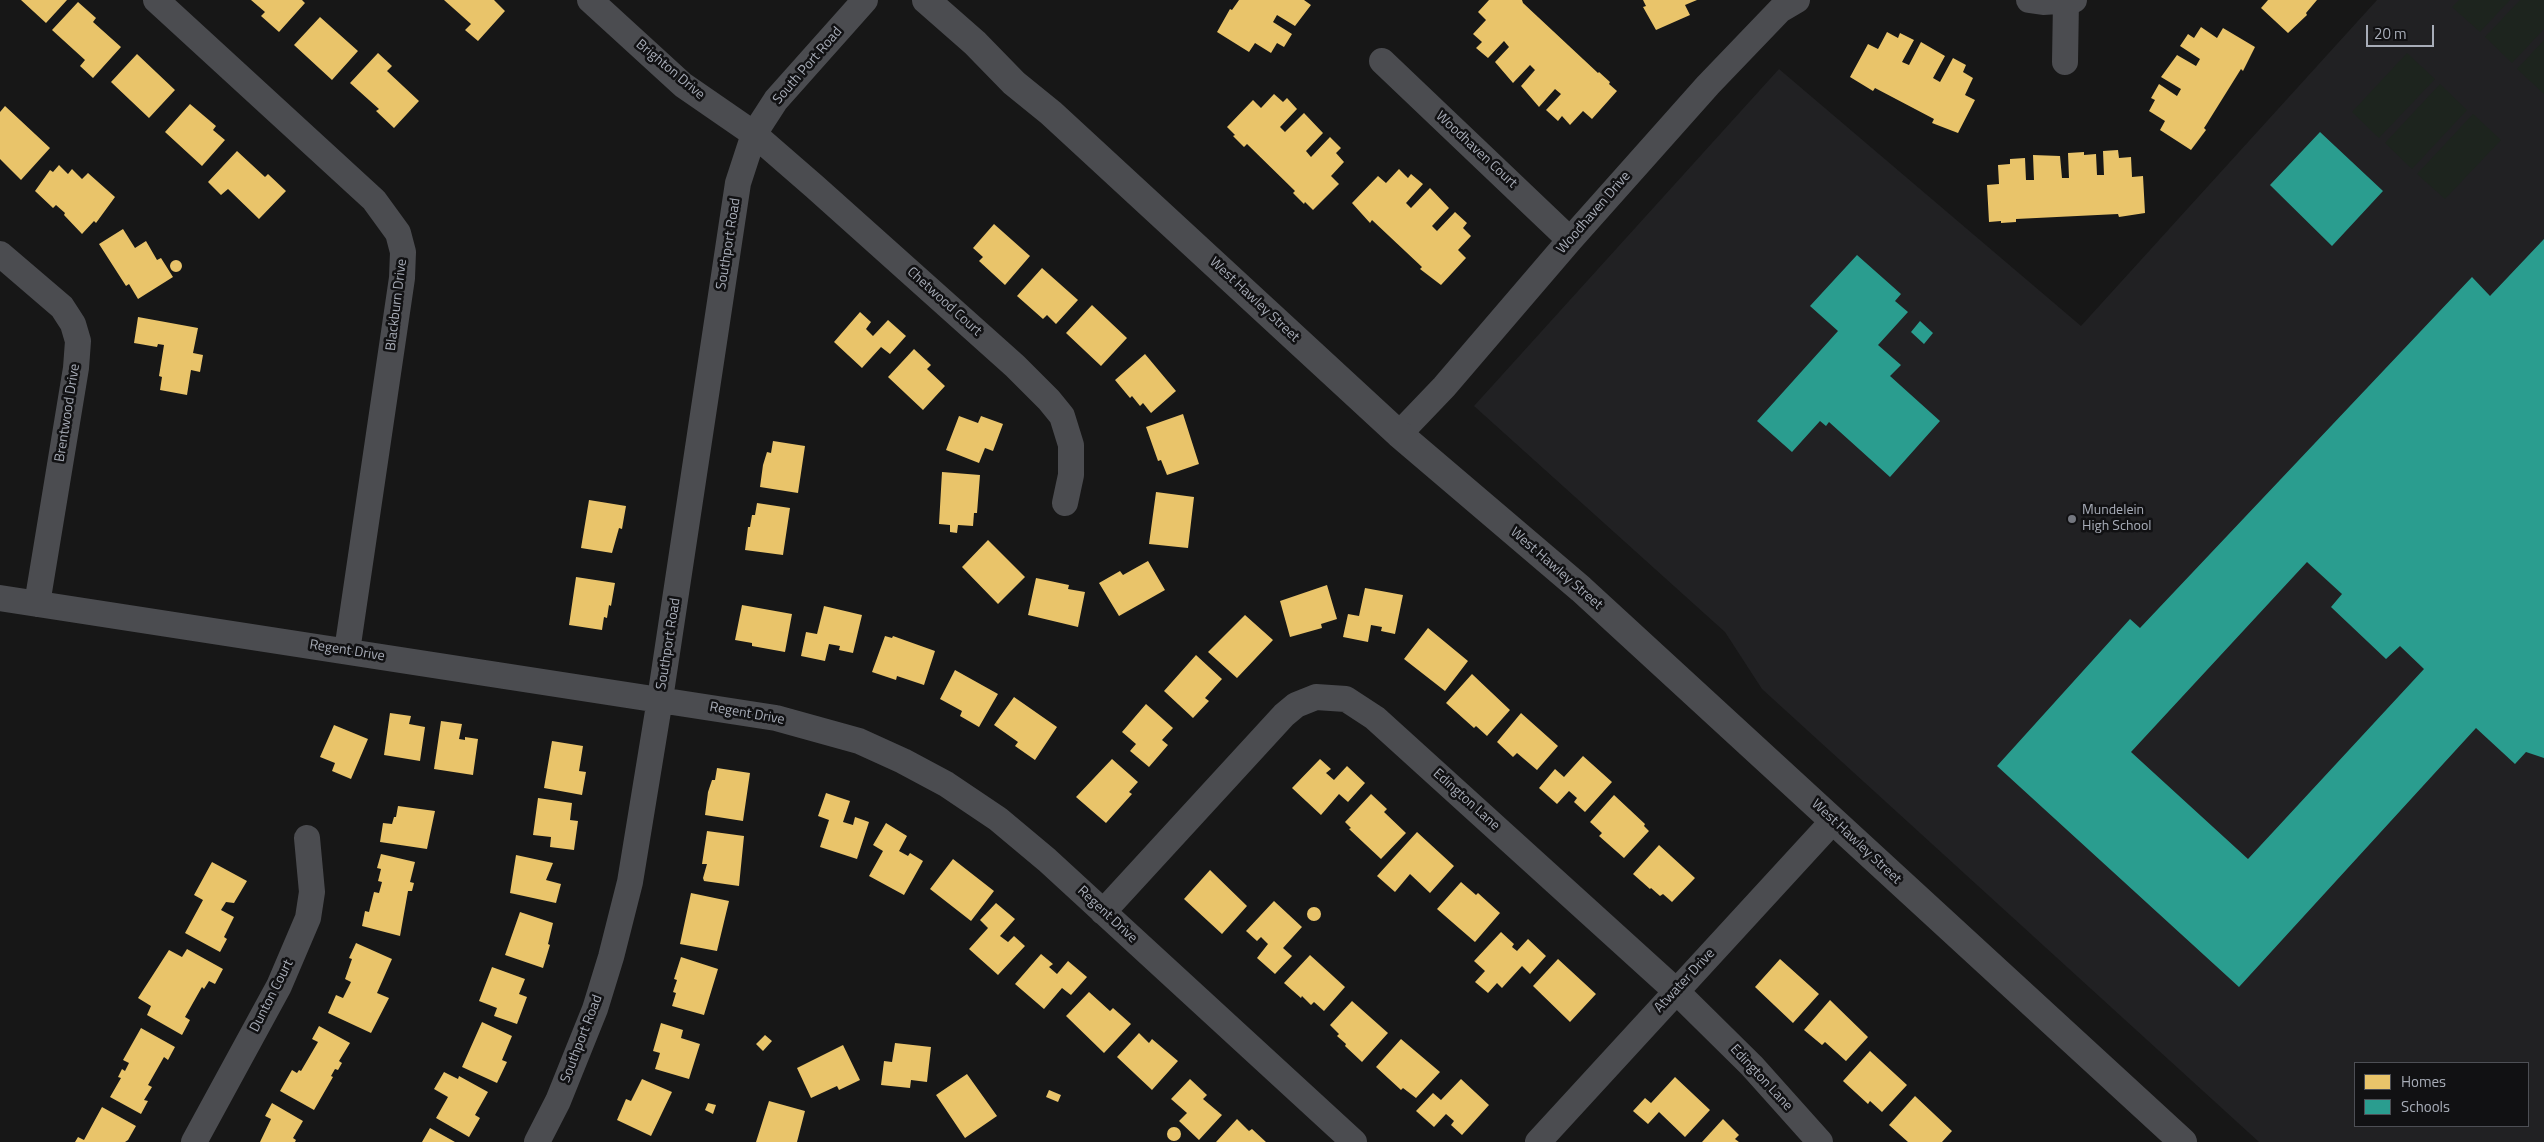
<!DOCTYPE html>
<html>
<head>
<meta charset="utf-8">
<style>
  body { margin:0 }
  #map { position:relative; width:2544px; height:1142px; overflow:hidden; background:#171717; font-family:"Titillium Web",sans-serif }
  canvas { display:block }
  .legend { position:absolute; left:2354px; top:1062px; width:175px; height:65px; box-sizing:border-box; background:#111113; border:1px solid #4d4f55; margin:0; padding:6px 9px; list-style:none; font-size:15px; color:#a8adb8 }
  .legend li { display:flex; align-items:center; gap:10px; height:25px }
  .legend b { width:25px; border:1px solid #4d4f55 }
  .scale { position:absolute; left:2366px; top:25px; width:68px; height:22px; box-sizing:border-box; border:2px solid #a8adb8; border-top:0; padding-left:6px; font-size:15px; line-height:18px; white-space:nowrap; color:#a8adb8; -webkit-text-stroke:4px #111113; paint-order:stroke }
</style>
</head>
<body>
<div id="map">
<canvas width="2544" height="1142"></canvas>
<ul class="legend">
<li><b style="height:14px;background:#e9c46a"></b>Homes</li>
<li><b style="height:14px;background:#2a9d8f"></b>Schools</li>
</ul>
<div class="scale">20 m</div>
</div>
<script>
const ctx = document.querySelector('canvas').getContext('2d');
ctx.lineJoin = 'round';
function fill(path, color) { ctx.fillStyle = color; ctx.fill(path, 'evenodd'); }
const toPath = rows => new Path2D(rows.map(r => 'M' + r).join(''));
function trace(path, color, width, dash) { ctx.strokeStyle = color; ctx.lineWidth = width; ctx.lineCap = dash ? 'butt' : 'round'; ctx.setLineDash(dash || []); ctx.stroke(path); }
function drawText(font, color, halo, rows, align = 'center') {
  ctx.font = font + ' "Titillium Web",sans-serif'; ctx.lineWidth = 5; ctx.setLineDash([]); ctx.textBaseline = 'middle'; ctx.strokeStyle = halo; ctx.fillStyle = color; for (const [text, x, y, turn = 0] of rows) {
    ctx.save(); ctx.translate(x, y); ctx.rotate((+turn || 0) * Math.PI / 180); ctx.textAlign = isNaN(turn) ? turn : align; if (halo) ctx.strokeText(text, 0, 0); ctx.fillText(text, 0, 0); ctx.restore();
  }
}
const built = toPath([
  [2377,0,2544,0,2544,1142,2259,1142,1762,689,1725,632,1474,406,1779,69,2081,326],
  [2355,1063,2528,1063,2528,1126,2355,1126]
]);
const green = toPath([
  [2459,0,2510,0,2480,32,2452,7],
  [2520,0,2544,0,2544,29,2512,63,2485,37],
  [2544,40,2544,94,2517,69],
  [2407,53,2435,79,2379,138,2352,112],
  [2440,84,2467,110,2412,169,2385,143],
  [2473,114,2501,140,2445,199,2417,174]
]);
const homes = toPath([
  [21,0,67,0,46,23],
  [251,0,302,0,305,3,279,32,261,16,265,12],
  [444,0,494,0,505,11,478,41,465,30,471,24],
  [1239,0,1304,0,1311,5,1295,26,1277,15,1273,22,1292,34,1284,47,1277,43,1271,53,1255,43,1249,52,1217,32,1230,9,1232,10],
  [1489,0,1522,0,1523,3,1598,73,1599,72,1610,82,1609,84,1617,91,1592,119,1583,111,1570,125,1562,116,1558,121,1546,110,1561,94,1555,89,1539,107,1521,86,1535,70,1530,65,1513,83,1495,62,1509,47,1504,41,1488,58,1476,48,1482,42,1473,34,1486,20,1478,12],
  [1643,0,1697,0,1685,5,1690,15,1656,30,1643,7,1646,6],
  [2268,0,2317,0,2306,13,2307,15,2288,33,2261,8],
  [78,2,96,18,93,22,121,47,93,78,80,66,85,60,52,30],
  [320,17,358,51,332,80,294,45],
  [2201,27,2217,38,2223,28,2255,47,2243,71,2241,69,2206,125,2204,128,2206,130,2191,150,2160,130,2165,121,2149,111,2155,100,2151,98,2159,84,2177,96,2181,89,2161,77,2177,55,2196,66,2200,59,2180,46,2188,34,2194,38],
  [1887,32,1898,38,1900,33,1914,40,1902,62,1909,65,1921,42,1945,56,1933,78,1940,82,1953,58,1966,65,1963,72,1973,78,1965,95,1975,100,1958,133,1932,123,1934,119,1875,88,1873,91,1850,77,1868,44,1878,49],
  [378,53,392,66,387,71,419,101,394,128,376,111,379,109,350,83],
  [137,54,175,90,149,118,111,82],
  [1274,94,1283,102,1287,98,1297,109,1280,127,1285,132,1304,113,1323,133,1306,151,1311,157,1330,137,1341,148,1336,153,1344,162,1331,176,1339,184,1313,210,1305,202,1304,204,1293,193,1295,191,1247,144,1244,147,1233,136,1235,135,1227,127,1253,100,1261,108],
  [190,104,216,126,213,130,225,140,202,166,165,132],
  [5,106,50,148,21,180,0,159,0,112],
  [2118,150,2119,158,2131,157,2132,177,2143,176,2145,213,2119,217,2118,214,2016,219,2016,222,2001,223,2001,221,1989,222,1987,185,1999,184,1998,165,2010,164,2010,159,2025,158,2026,180,2034,180,2033,155,2060,156,2062,178,2069,178,2068,153,2084,152,2084,155,2096,154,2097,175,2104,175,2103,151],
  [237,151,265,177,268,174,286,191,259,219,228,189,221,195,208,182],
  [59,165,68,174,72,169,82,179,88,173,115,197,96,223,94,221,82,234,64,215,65,213,56,205,53,208,35,191,50,170,53,172],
  [1399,169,1408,178,1411,174,1423,184,1406,203,1411,208,1430,188,1449,208,1432,226,1437,231,1455,212,1467,223,1463,228,1471,236,1458,250,1466,258,1441,285,1420,269,1422,267,1372,220,1370,223,1352,203,1378,176,1386,183],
  [994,224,1030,256,1005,285,979,261,983,257,973,248],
  [123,229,135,248,146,241,157,260,161,258,173,277,138,299,129,284,126,286,99,244],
  '170 266a6 6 0 1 1 12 0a6 6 0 1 1-12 0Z',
  [1042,268,1078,300,1056,324,1047,315,1043,319,1017,296],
  [1092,305,1127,338,1101,366,1066,333],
  [860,312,871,322,866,329,873,336,888,320,906,336,890,354,881,347,862,368,834,342],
  [138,317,198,328,193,353,203,355,200,372,191,370,187,395,160,390,162,377,159,376,164,345,158,344,157,347,134,343],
  [914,349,931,365,927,369,945,386,923,410,888,377],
  [1145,354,1176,391,1151,413,1143,403,1140,406,1132,396,1130,398,1115,380],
  [1183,414,1199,464,1167,475,1161,460,1158,461,1146,427],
  [959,416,978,423,981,416,1003,424,993,451,985,448,979,463,946,450],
  [773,441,805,446,798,493,760,487,763,465,767,452,771,453],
  [942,472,980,475,977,513,974,513,973,526,958,525,957,533,950,532,950,525,939,524],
  [1156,492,1194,497,1188,548,1149,544],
  [589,500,626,506,622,529,619,528,612,553,581,548],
  [757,503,790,508,783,555,745,550,748,527,750,527,752,515,755,515],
  [988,540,1025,577,998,604,962,567],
  [1148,561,1165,590,1119,616,1099,583,1120,571,1123,575],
  [576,577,615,583,611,606,609,605,607,618,604,617,602,630,569,625],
  [1036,578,1069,585,1068,589,1085,592,1078,627,1028,615],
  [1327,585,1337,619,1321,624,1322,628,1290,637,1280,601],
  [1365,588,1403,595,1395,634,1381,631,1382,627,1371,625,1368,642,1343,637,1348,614,1359,616],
  [742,605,792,614,785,652,752,646,752,643,735,640],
  [824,606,862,615,853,653,839,650,840,646,829,644,825,661,801,656,806,632,817,634],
  [1245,615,1273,640,1237,678,1208,652],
  [1428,628,1468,661,1445,691,1404,659],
  [885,636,892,638,893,636,935,651,924,685,897,676,896,680,872,672],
  [1196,655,1222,679,1205,698,1209,701,1193,718,1164,691],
  [955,670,998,694,979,727,960,716,962,711,940,699],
  [1472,674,1510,710,1487,736,1476,726,1474,728,1446,703],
  [1014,697,1057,727,1035,760,1015,746,1018,742,994,725],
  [1146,704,1173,728,1162,740,1168,745,1149,767,1130,751,1136,744,1122,732],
  [390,713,411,716,409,724,425,727,420,761,384,755],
  [1521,713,1558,746,1537,770,1517,753,1513,757,1497,742],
  [441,721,462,724,459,739,465,740,465,737,478,739,473,775,434,769],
  [334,725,368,739,351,779,332,771,335,763,320,757],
  [552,741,583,746,579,771,586,772,582,795,544,788],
  [1583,756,1612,782,1585,812,1574,802,1577,798,1569,791,1557,804,1539,788,1555,769,1564,777],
  [1112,759,1138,782,1129,792,1132,794,1106,823,1076,797],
  [1320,759,1331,769,1326,773,1334,780,1347,766,1365,783,1348,802,1339,794,1321,815,1292,788],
  [717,768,750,773,743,821,705,815,708,792,712,780,715,780],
  [826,793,850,801,843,822,853,825,855,817,869,822,857,859,820,847,829,820,818,816],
  [1371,794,1387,809,1384,812,1406,833,1381,859,1349,829,1351,828,1345,822],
  [1614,795,1645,824,1644,826,1649,831,1624,858,1599,836,1602,833,1590,822],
  [538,798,572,803,570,820,578,821,574,850,550,847,551,837,533,835],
  [398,806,435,811,427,849,380,842,383,823,392,824,394,817,396,817],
  [886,823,907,836,899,851,908,856,910,853,923,861,904,895,869,876,883,851,873,845],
  [707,831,744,836,739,886,704,881,703,878,707,864,702,864],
  [1417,832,1454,866,1430,893,1410,874,1395,892,1377,876],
  [1659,845,1695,878,1672,902,1663,894,1660,896,1651,888,1650,889,1633,874],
  [381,854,415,862,410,882,414,883,412,891,408,891,400,936,362,926,365,911,369,912,374,892,379,893,382,882,378,881,381,869,377,868],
  [516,855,553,863,546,880,561,884,556,903,510,893],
  [953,859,994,891,971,921,930,889],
  [212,862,247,881,234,903,226,902,221,910,234,917,224,937,227,939,220,952,185,933,203,900,194,895],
  [1210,870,1247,906,1222,934,1184,899],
  [1461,882,1476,895,1478,893,1500,913,1475,942,1437,909],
  [691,893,729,901,717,951,680,944],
  [1274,901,1302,927,1283,948,1292,956,1275,974,1257,958,1268,944,1261,937,1257,941,1246,931],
  [996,903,1015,919,1000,936,1008,942,1014,936,1025,946,998,975,969,949,988,928,980,920],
  '1307 914a7 7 0 1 1 14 0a7 7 0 1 1-14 0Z',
  [520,912,553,923,548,944,550,945,543,968,505,955],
  [1501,932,1514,944,1512,947,1517,951,1528,939,1546,956,1530,974,1522,966,1502,988,1497,983,1488,993,1475,982,1485,971,1474,961],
  [356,943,392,959,377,993,389,998,371,1033,328,1013,336,995,343,998,351,982,345,979,352,959,349,958],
  [187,949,223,969,215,984,209,981,204,989,202,987,185,1017,190,1020,182,1035,147,1015,151,1006,138,998,169,950,182,957],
  [1041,954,1053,964,1049,967,1057,974,1068,961,1087,977,1071,995,1062,988,1044,1009,1015,984],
  [1310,955,1345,987,1324,1011,1314,1002,1311,1005,1302,996,1301,998,1284,983],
  [681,957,718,969,704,1015,672,1006,676,993,673,992,677,980,674,979],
  [1558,959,1596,994,1570,1022,1533,986],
  [1780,959,1819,994,1793,1023,1755,987],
  [492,967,525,979,519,994,527,997,517,1024,494,1016,497,1008,479,1001],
  [1089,992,1110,1011,1113,1008,1131,1024,1104,1053,1066,1016],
  [1830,1000,1868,1037,1846,1061,1825,1042,1822,1045,1804,1030],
  [1352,1001,1388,1033,1362,1062,1345,1046,1346,1044,1337,1036,1339,1034,1330,1025],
  [482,1022,512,1036,502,1060,507,1062,497,1083,462,1067],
  [661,1023,683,1030,681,1038,700,1044,689,1079,655,1069,660,1053,653,1051],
  [319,1026,350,1043,339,1061,342,1063,338,1070,335,1069,331,1076,333,1077,314,1110,280,1091,292,1070,297,1073,299,1070,301,1071,318,1042,312,1039],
  [141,1028,175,1047,168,1060,164,1057,148,1085,152,1087,144,1100,148,1101,141,1114,110,1097,121,1078,118,1077,122,1069,125,1071,129,1063,123,1060],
  [1139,1033,1149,1043,1152,1039,1178,1061,1152,1090,1117,1057],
  [765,1035,772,1041,763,1051,756,1044],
  [1401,1039,1440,1072,1416,1098,1403,1088,1401,1090,1376,1067],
  [895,1043,931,1047,927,1082,911,1080,910,1088,881,1085,884,1061,892,1062],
  [843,1045,860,1080,839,1090,837,1086,811,1098,797,1068],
  [1870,1051,1907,1085,1882,1112,1870,1101,1868,1104,1843,1081],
  [444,1072,458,1079,459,1076,488,1092,475,1115,480,1118,469,1137,436,1118,448,1097,434,1089],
  [967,1074,997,1116,965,1138,936,1095],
  [1675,1077,1710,1110,1685,1137,1659,1112,1648,1124,1633,1111,1645,1098,1651,1103],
  [642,1079,672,1092,651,1136,617,1120,626,1099,631,1101],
  [1190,1079,1207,1095,1203,1099,1222,1115,1199,1140,1179,1121,1187,1113,1171,1099],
  [1461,1079,1489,1105,1462,1135,1451,1125,1454,1121,1446,1114,1434,1127,1416,1111,1433,1093,1441,1100],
  [1049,1090,1061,1095,1058,1102,1046,1097],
  [1915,1096,1952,1131,1942,1142,1908,1142,1889,1125],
  [769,1101,805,1111,797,1142,756,1142],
  [272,1103,303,1121,293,1138,296,1140,295,1142,260,1142,271,1119,265,1116],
  [708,1103,716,1105,713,1114,705,1110],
  [102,1107,136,1126,128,1140,125,1142,75,1142,78,1137,84,1140],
  [1237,1119,1249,1131,1252,1129,1266,1142,1216,1142],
  [1723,1119,1739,1135,1735,1139,1739,1142,1702,1142],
  '1167 1134a7 7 0 1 1 14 0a7 7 0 1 1-14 0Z',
  [430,1128,455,1142,422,1142]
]);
const schools = toPath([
  [2320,132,2383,191,2332,246,2270,185],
  [2544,239,2544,758,2526,752,2515,764,2476,728,2239,987,1997,766,2130,619,2140,628,2472,277,2490,296],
  [2307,562,2342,594,2331,607,2386,659,2400,646,2424,669,2248,859,2131,752],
  [1857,255,1901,294,1895,301,1908,312,1878,345,1901,365,1890,376,1940,421,1890,477,1829,422,1826,426,1820,421,1792,452,1757,421,1838,331,1810,306],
  [1920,321,1933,333,1924,344,1911,332]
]);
const minor = toPath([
  [156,0,374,200,398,233,403,252,402,278,347,651],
  [590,0,683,85,754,134,815,187,1015,366,1049,400,1062,416,1071,445,1071,475,1065,503],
  [2029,0,2043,2,2074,0],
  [1382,61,1570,240],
  [2065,62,2066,1],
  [0,254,62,307,73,324,78,341,76,368,37,604],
  [1399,434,1444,387,1570,240,1708,85,1780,10,1797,0],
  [0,598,776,718,859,741,903,761,946,784,998,819,1047,860,1354,1142],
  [1103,912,1284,715,1296,705,1316,697,1346,699,1375,718,1676,991,1752,1066,1820,1142],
  [194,1142,279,986,308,918,312,892,307,838],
  [537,1142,558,1101,595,1009,611,957,630,882,660,699,738,183,754,134,776,100,865,0],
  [1538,1142,1833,821]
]);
const tertiary = toPath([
  [926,0,975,43,1014,83,1051,113,1399,434,1581,589,2183,1142]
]);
const markers = [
  [2072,519,5,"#757880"]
];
const streetNames = [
  ["South Port Road",808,66,-49],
  ["Brighton Drive",670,70,40],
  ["Woodhaven Court",1476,150,43],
  ["Woodhaven Drive",1594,213,-49],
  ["Southport Road",729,244,-81],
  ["West Hawley Street",1254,300,43],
  ["Chetwood Court",944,302,42],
  ["Blackburn Drive",397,305,-83],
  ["Brentwood Drive",68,413,-81],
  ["West Hawley Street",1556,569,41],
  ["Southport Road",669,644,-81],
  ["Regent Drive",347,651,9],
  ["Regent Drive",747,714,10],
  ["Edington Lane",1466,800,42],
  ["West Hawley Street",1856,842,43],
  ["Regent Drive",1107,915,43],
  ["Atwater Drive",1685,981,-47],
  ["Dunton Court",272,996,-63],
  ["Southport Road",582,1039,-69],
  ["Edington Lane",1761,1078,47]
];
const poiNames = [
  ["Mundelein",2082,511],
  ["High School",2082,527]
];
fill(built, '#212123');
fill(green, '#1d241e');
fill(homes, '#e9c46a');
fill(schools, '#2a9d8f');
trace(minor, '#4b4c50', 26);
trace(tertiary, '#4b4c50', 28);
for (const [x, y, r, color] of markers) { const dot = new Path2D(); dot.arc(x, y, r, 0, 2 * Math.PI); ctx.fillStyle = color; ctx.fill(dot); trace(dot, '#111113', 2); }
drawText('14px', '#a8adb8', '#111113', streetNames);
drawText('14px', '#a8adb8', '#111113', poiNames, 'left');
</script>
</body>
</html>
